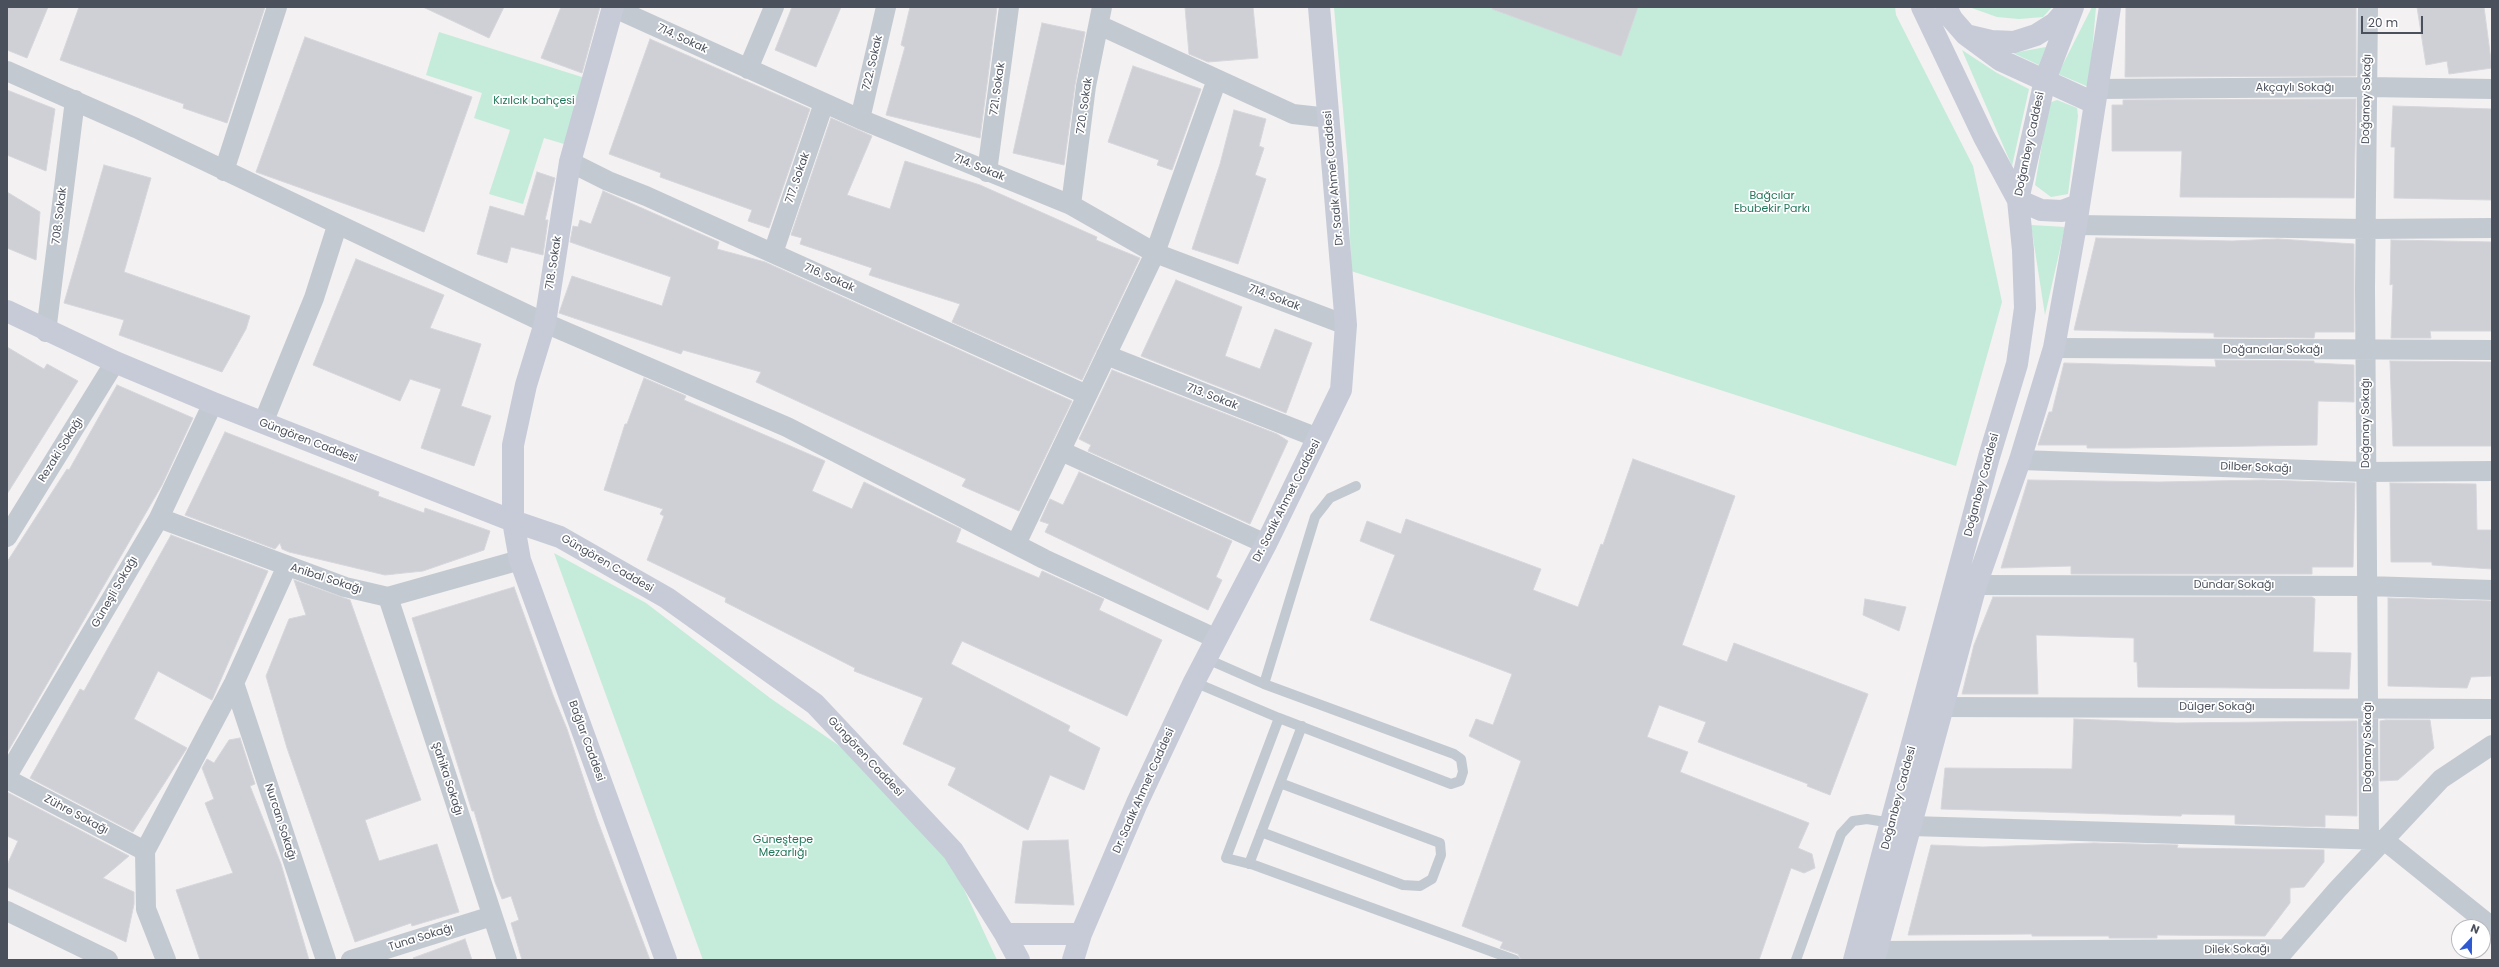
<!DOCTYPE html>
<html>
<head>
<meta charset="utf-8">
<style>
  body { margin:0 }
  #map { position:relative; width:2499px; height:967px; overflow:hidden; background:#f3f1f1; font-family:Poppins,sans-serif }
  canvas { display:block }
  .frame { position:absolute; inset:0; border:8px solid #4b515c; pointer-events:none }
  .north { position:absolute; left:2451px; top:919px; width:40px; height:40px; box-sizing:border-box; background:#fff; border:1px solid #b7b9be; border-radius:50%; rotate:22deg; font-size:11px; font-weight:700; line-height:16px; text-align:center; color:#4b515c }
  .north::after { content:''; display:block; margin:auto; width:14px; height:18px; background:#2e59d0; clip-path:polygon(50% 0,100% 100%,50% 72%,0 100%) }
  .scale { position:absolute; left:2361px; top:16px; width:62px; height:18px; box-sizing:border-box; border:2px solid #4b515c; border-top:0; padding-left:5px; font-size:12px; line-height:14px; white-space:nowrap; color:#4b515c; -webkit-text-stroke:3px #fff; paint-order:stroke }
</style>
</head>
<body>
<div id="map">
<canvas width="2499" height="967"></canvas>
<div class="frame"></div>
<div class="north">N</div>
<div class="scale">20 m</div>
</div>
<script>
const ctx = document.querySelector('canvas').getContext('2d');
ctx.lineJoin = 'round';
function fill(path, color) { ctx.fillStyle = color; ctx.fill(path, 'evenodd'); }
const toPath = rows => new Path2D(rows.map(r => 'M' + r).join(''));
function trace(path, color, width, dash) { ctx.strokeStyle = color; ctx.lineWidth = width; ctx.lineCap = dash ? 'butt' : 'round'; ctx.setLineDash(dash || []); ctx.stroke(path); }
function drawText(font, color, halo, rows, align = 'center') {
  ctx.font = font + ' Poppins,sans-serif'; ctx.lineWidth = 3.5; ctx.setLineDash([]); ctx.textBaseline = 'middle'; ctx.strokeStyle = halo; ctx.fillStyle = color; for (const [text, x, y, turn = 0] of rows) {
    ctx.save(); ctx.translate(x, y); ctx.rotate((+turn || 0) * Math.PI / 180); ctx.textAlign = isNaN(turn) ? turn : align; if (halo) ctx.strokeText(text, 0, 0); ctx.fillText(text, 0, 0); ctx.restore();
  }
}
const green = toPath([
  [1334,7,1895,7,1896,15,1973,166,2002,302,1956,466,1351,271,1348,166],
  [1969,7,2052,7,2043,17,2019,19,1997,17],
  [2092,7,2096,7,2089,87,2058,74],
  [439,32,585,78,564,144,544,138,523,204,489,194,510,130,474,118,482,93,426,75],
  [2046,47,2039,65,2013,53],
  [1962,50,1997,73,2029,89,2012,166],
  [2057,100,2077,108,2078,116,2068,194,2051,197,2035,185,2049,103],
  [2031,225,2065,227,2045,315],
  [554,553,646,603,770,698,857,758,939,836,997,960,703,960]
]);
const building = toPath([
  [7,7,48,7,27,58,7,50,7,7],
  [79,7,265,7,227,123,183,108,184,104,60,60,79,7],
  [423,7,504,7,489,38,423,7],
  [561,7,600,7,582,73,541,58,561,7],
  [792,7,841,7,816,67,775,50,792,7],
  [910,7,997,7,980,138,886,115,905,47,901,45,910,7],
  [1185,7,1253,7,1258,58,1208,62,1189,54,1185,7],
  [1493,7,1638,7,1621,56,1492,9,1493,7],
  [2126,7,2356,7,2356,76,2125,77,2126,7],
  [2417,7,2484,7,2492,68,2449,74,2447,61,2426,65,2417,7],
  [1042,23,1085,32,1075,85,1064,165,1013,153,1042,23],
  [305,37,472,97,424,232,256,172,305,37],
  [650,39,810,109,769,228,748,221,752,210,660,177,661,173,609,154,650,39],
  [1133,66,1201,89,1172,170,1157,165,1159,160,1108,142,1133,66],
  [7,90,55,109,46,171,7,155,7,90],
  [2356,99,2354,198,2180,197,2182,151,2112,151,2112,105,2123,105,2123,100,2356,99],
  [2393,106,2492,109,2492,200,2394,198,2395,147,2391,147,2393,106],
  [1234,110,1266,119,1259,146,1264,148,1255,175,1266,179,1238,264,1192,249,1220,164,1234,110],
  [831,118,872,136,847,195,890,209,905,161,980,185,1097,237,1096,240,1140,258,1082,380,952,322,960,304,869,275,872,268,800,244,802,238,791,235,831,118],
  [104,165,151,178,124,272,250,316,246,329,222,372,119,335,124,320,64,303,104,165],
  [537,172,555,178,545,220,548,220,543,255,511,247,507,263,477,254,490,206,524,216,537,172],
  [603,191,719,242,717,249,765,262,1072,401,1019,511,962,486,966,479,756,382,761,372,683,350,681,354,559,313,572,276,662,306,671,277,570,242,573,226,578,227,580,220,591,224,603,191],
  [7,192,40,212,36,260,7,248,7,192],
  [2096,238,2232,241,2278,239,2354,244,2354,332,2315,332,2314,338,2214,337,2214,333,2074,330,2096,238],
  [2391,240,2492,242,2492,331,2430,331,2431,338,2391,338,2393,284,2390,285,2391,240],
  [356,259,444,295,430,328,481,344,461,406,491,416,474,466,421,448,441,389,410,379,400,401,313,365,356,259],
  [1176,280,1242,307,1225,356,1260,369,1275,329,1312,343,1286,413,1141,356,1176,280],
  [7,347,44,369,47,364,78,381,7,494,7,347],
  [2215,360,2314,361,2314,363,2354,365,2354,402,2318,401,2317,445,2128,448,2087,448,2087,445,2038,445,2049,412,2052,412,2064,363,2216,367,2215,360],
  [2390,361,2492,362,2492,446,2393,446,2390,361],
  [1112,370,1277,434,1288,441,1250,524,1088,451,1091,445,1079,439,1112,370],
  [644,378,686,396,684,400,825,461,812,491,852,509,864,482,961,529,956,542,1039,578,1042,571,1104,599,1099,610,1162,640,1127,716,962,641,951,664,1070,726,1068,731,1100,748,1084,790,1050,775,1028,830,948,785,956,768,903,744,923,698,854,671,855,668,725,602,726,598,647,560,664,516,660,514,663,509,604,490,625,424,627,424,644,378],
  [117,385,193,418,162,485,7,753,7,562,67,469,69,470,117,385],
  [225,432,379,492,378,496,424,513,425,508,490,531,484,550,423,571,385,575,289,552,282,549,280,543,275,549,185,515,225,432],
  [1633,459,1735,496,1682,645,1727,662,1734,643,1868,694,1830,795,1807,786,1808,784,1698,742,1706,722,1659,705,1647,737,1688,752,1680,772,1809,823,1798,848,1812,854,1815,868,1804,873,1791,868,1759,960,1521,960,1518,954,1500,948,1503,942,1462,926,1521,761,1469,736,1476,719,1493,725,1512,674,1370,620,1395,555,1360,541,1367,521,1401,534,1406,519,1541,569,1533,590,1578,607,1601,544,1603,545,1633,459],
  [1079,472,1232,541,1216,577,1222,580,1208,610,1045,532,1049,524,1040,521,1050,499,1063,505,1079,472],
  [2028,480,2159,482,2263,480,2355,483,2353,567,2312,567,2312,574,2071,574,2071,566,2001,568,2028,480],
  [2390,483,2476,484,2477,530,2492,530,2492,569,2432,565,2432,562,2391,562,2390,483],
  [171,535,268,571,212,700,158,671,134,719,187,748,133,832,30,778,80,689,84,691,171,535],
  [294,580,350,600,421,800,365,820,379,861,437,844,459,912,412,926,411,923,355,942,287,748,266,676,289,619,306,615,294,580],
  [514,587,553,695,567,729,597,819,650,960,522,960,511,923,519,920,511,896,502,899,495,882,474,811,472,811,412,618,514,587],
  [1993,597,2312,597,2315,599,2313,652,2351,653,2349,689,2138,687,2137,662,2134,662,2134,638,2036,635,2038,694,1962,694,1974,645,1993,597],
  [2388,598,2492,601,2492,676,2471,677,2467,688,2388,686,2388,598],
  [1865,599,1906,607,1899,631,1863,615,1865,599],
  [2074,719,2176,723,2357,721,2357,816,2325,815,2325,827,2235,824,2235,815,2182,814,2181,816,1941,809,1945,768,2072,769,2074,719],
  [2386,720,2430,720,2434,748,2398,780,2380,781,2380,721,2386,720],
  [240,738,255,784,250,786,281,864,309,960,200,960,176,890,233,873,205,803,214,799,202,768,207,759,214,763,229,740,240,738],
  [7,792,129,856,103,878,134,892,134,904,126,942,7,887,7,865,18,841,7,836,7,792],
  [1068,840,1074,905,1015,903,1023,841,1068,840],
  [2094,843,2178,845,2177,848,2324,850,2324,862,2304,887,2290,888,2290,903,2265,936,2157,935,2157,938,2109,938,2109,936,2032,936,2032,934,1908,935,1931,845,1983,847,2094,843],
  [465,939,472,960,414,960,413,958,465,939]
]);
const lane = toPath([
  [1194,682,1279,718,1451,784,1460,781,1463,772,1461,759,1454,754,1264,684,1207,659],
  [1264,684,1315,517,1330,498,1356,486],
  [1279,718,1226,858,1254,865,1515,960],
  [1261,832,1403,885,1420,886,1432,879,1441,855,1440,843,1280,783],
  [1249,864,1302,726],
  [1796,960,1841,834,1853,821,1867,819,1892,823]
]);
const street = toPath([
  [612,7,860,119,1071,205,1155,253,1346,325],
  [2368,7,2365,289,2369,839],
  [1099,25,1293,114,1329,118],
  [748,69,774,7],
  [7,71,136,128,545,323,787,427,1044,559,1217,639],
  [2097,89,2368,87,2492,89],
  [860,119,886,7],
  [570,162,608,181,646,196,1087,395],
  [224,171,277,7],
  [987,172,1009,7],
  [1071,205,1086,86,1102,7],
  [2076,225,2366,229,2492,228],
  [773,253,824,103],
  [46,332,75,100],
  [2054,348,2492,350],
  [1106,355,1318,438],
  [263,423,314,298,337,226],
  [1061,451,1266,544],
  [2020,460,2366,472,2492,471],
  [159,518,345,587,388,597,520,560],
  [7,537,115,362],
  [1016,544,1155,253,1215,85],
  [1976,585,2367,586,2492,590],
  [388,597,507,960],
  [234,683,326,960],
  [1942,707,2492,709],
  [7,776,159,518,213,403],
  [7,779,145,851],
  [1911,826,2384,840,2492,927],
  [7,911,108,960],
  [1877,951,2286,949],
  [2278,958,2337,890,2441,779,2492,745],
  [166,960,146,909,145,851,234,683,287,566],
  [351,960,492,916]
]);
const secondary = toPath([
  [613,7,570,162,545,323,526,385,513,445,513,521,520,560,666,960],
  [1922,7,1984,137,2018,200,2041,210,2062,211,2078,205],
  [1946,7,1952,19,1966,35,2000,60,2094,103],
  [1970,36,1991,41,2014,42,2036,35,2055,23,2069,7],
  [7,311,115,362,213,403,513,521,560,537,667,598,815,704,953,851,1005,934,1019,960],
  [1005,934,1081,934],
  [1073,960,1081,934,1137,803,1194,682,1266,544,1341,390,1346,325,1319,7],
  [1854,960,1989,457,2017,364,2025,308,2023,250,2018,200,2045,80,2073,7],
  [1874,960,1976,585,2020,460,2054,348,2076,225,2110,7]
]);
const streetNames = [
  ["714. Sokak",682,39,25],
  ["722. Sokak",873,63,-77],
  ["Akçaylı Sokağı",2295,88],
  ["721. Sokak",998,89,-82],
  ["Doğanay Sokağı",2367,99,-89],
  ["720. Sokak",1085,106,-82],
  ["Doğanbey Caddesi",2030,144,-78],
  ["714. Sokak",979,168,22],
  ["717. Sokak",798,178,-71],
  ["Dr. Sadık Ahmet Caddesi",1334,178,-95],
  ["708. Sokak",60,216,-83],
  ["718. Sokak",554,263,-81],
  ["716. Sokak",829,278,24],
  ["714. Sokak",1274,298,21],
  ["Doğancılar Sokağı",2273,350],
  ["713. Sokak",1212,397,21],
  ["Doğanay Sokağı",2366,423,-90],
  ["Güngören Caddesi",308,441,21],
  ["Rezaki Sokağı",61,450,-58],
  ["Dilber Sokağı",2256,468,2],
  ["Doğanbey Caddesi",1982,485,-75],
  ["Dr. Sadık Ahmet Caddesi",1287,501,-63],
  ["Güngören Caddesi",607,564,30],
  ["Anibal Sokağı",326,579,18],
  ["Dündar Sokağı",2234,585],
  ["Güneşli Sokağı",115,592,-60],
  ["Dülger Sokağı",2217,707],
  ["Bağlar Caddesi",586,741,70],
  ["Doğanay Sokağı",2368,747,-90],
  ["Güngören Caddesi",865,757,47],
  ["Şahika Sokağı",447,779,72],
  ["Dr. Sadık Ahmet Caddesi",1144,791,-66],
  ["Doğanbey Caddesi",1899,798,-75],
  ["Zühre Sokağı",76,815,28],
  ["Nurcan Sokağı",280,822,72],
  ["Tuna Sokağı",421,938,-17],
  ["Dilek Sokağı",2237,950,-1]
];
const parkNames = [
  ["Kızılcık bahçesi",534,101],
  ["Bağcılar",1772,196],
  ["Ebubekir Parkı",1772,209],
  ["Güneştepe",783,840],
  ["Mezarlığı",783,853]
];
fill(green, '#c5ebda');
fill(building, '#ced0d5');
trace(building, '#d6d6db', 1);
trace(lane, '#c3c9d1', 10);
trace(street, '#c3c9d1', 20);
trace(secondary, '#c6cbd7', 22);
drawText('11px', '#4b515c', '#fff', streetNames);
drawText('11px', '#22775b', '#fff', parkNames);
</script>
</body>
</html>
